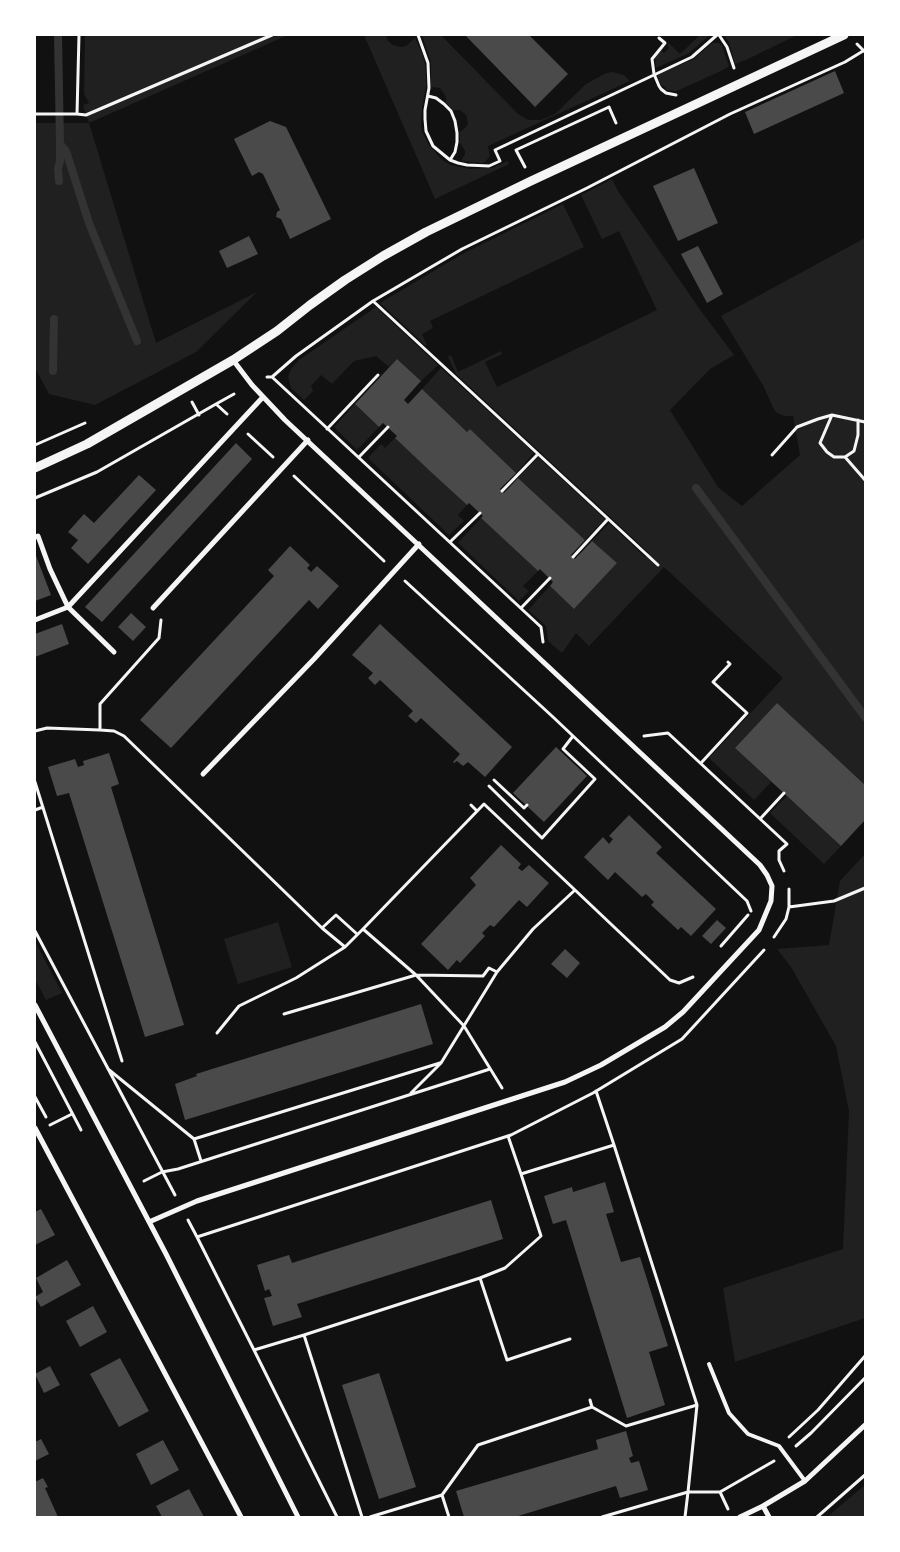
<!DOCTYPE html>
<html>
<head>
<meta charset="utf-8">
<style>
  body { margin:0 }
  #map { position:relative; width:900px; height:1552px; overflow:hidden; background:#111; font-family:"Space Grotesk",sans-serif }
  canvas { display:block }
  .frame { position:absolute; inset:0; border:36px solid #fff; pointer-events:none }
</style>
</head>
<body>
<div id="map">
<canvas width="900" height="1552"></canvas>
<div class="frame"></div>
</div>
<script>
const ctx = document.querySelector('canvas').getContext('2d');
ctx.lineJoin = 'round';
function fill(path, color) { ctx.fillStyle = color; ctx.fill(path, 'evenodd'); }
const toPath = rows => new Path2D(rows.map(r => 'M' + r).join(''));
function trace(path, color, width, dash) { ctx.strokeStyle = color; ctx.lineWidth = width; ctx.lineCap = dash ? 'butt' : 'round'; ctx.setLineDash(dash || []); ctx.stroke(path); }
const green = toPath([
  [85,35,288,35,89,123,156,343,257,292,196,352,95,405,49,394,35,368,36,123,89,123,83,105,89,103,84,94],
  [364,35,386,35,388,41,393,45,401,47,406,46,415,38,422,53,425,64,426,76,426,87,422,107,421,124,422,132,429,145,442,160,451,165,470,169,492,168,508,161,509,164,435,199],
  [422,35,441,35,518,114,528,120,541,120,555,114,586,84,606,73,612,72,624,75,630,81,488,146,490,156,485,162,481,163,461,161,465,154,465,151,460,143,460,132,466,127,468,123,466,115,460,110,453,110,446,103,446,97,440,88,431,87,431,63],
  [700,35,710,35,689,53,656,68,655,59,657,54,661,50,664,53,669,48,667,45,669,43,680,54],
  [724,35,797,35,748,59,735,64,729,42],
  [712,43,719,43,722,46,729,66,723,70,679,90,675,91,666,90,665,87,661,85,657,75,694,59],
  [612,179,618,191,701,311,734,355,710,369,670,410,718,487,742,506,800,455,793,416,785,416,777,413,773,408,764,387,721,316,865,238,865,785,777,703,735,748,771,782,754,800,709,758,783,678,664,567,589,646,576,633,562,653,548,641,546,626,528,610,550,586,574,609,617,563,592,541,609,523,645,557,649,553,456,374,448,357,451,355,458,372,501,351,502,354,485,362,497,387,657,310,619,231,602,239,581,195],
  [563,204,584,247,430,321,433,328,422,334,427,345,425,345,380,303,464,253],
  [376,307,438,365,421,381,397,359,389,367,376,356,354,361,332,384,321,375,311,386,313,391,304,400,291,388,288,377,291,369,299,360],
  [441,368,534,453,516,473,470,429,467,432,422,389],
  [355,404,379,427,357,450,334,427],
  [395,438,467,505,458,515,464,521,449,535,368,458,381,444,385,448],
  [538,457,605,519,585,540,518,478],
  [481,518,538,571,523,586,529,591,519,601,458,543],
  [787,796,841,846,824,864,770,813],
  [865,854,865,1318,735,1362,723,1288,843,1249,849,1111,836,1046,791,967,777,949,829,945,840,881],
  [278,922,292,967,238,984,224,939],
  [35,941,62,993,46,1000,35,979],
  [865,1485,865,1517,827,1517]
]);
const stream = toPath([
  [58,35,60,144,60,161,58,169,59,181],
  [60,144,66,151,89,223,137,341],
  [53,371,54,319],
  [696,488,865,717]
]);
const building = toPath([
  [465,35,529,35,568,74,535,107],
  [835,71,844,93,754,134,745,112],
  [270,121,286,127,331,219,290,239,281,219,276,217,277,212,280,210,263,174,259,172,252,176,234,139],
  [694,168,718,223,678,241,653,186],
  [249,236,258,254,227,268,219,251],
  [698,246,723,294,707,303,681,254],
  [397,359,421,381,404,400,408,404,422,389,467,432,470,429,516,473,500,489,504,493,518,478,585,540,571,555,575,559,592,541,617,563,574,609,550,586,553,582,540,569,538,571,481,518,483,516,469,503,467,505,431,472,395,438,397,436,383,423,379,427,355,404],
  [236,443,252,459,102,622,85,607],
  [139,475,156,490,88,564,71,548,78,540,68,532,84,514,94,523],
  [290,546,310,565,307,568,311,572,317,566,339,586,318,609,309,600,171,748,140,720,274,576,268,570],
  [35,553,51,595,35,601],
  [131,613,146,627,133,641,118,627],
  [62,624,69,644,35,657,35,634],
  [380,624,512,747,485,777,468,762,463,766,457,761,454,763,453,762,460,754,421,718,416,723,408,716,413,711,380,680,375,685,368,678,373,673,352,655],
  [777,703,865,785,865,820,841,846,735,748],
  [556,747,587,776,544,822,513,793],
  [109,753,119,784,111,787,184,1025,145,1037,69,793,57,796,48,767,75,759,78,767,84,765,83,761],
  [629,815,662,847,656,853,716,909,691,936,681,927,678,930,651,905,654,902,646,894,642,897,615,872,608,880,584,857,603,837,609,844,613,839,609,836],
  [501,845,521,864,518,868,522,871,529,865,549,883,527,907,519,900,494,927,490,925,482,933,485,936,460,963,457,960,448,970,421,944,476,885,470,878],
  [717,920,726,928,711,944,702,936],
  [565,949,580,963,567,978,551,964],
  [421,1004,433,1044,185,1120,175,1084,197,1076,196,1074],
  [605,1182,614,1212,606,1214,621,1262,640,1257,668,1346,649,1352,665,1405,627,1418,566,1220,553,1224,544,1196,572,1187,573,1192],
  [491,1200,503,1239,297,1304,302,1317,273,1326,264,1298,272,1296,269,1289,265,1291,257,1265,289,1255,292,1263],
  [41,1209,55,1235,35,1245,35,1212],
  [67,1260,81,1285,41,1307,35,1297,43,1292,36,1278],
  [93,1306,107,1332,80,1347,66,1321],
  [120,1358,149,1411,119,1427,90,1374],
  [50,1366,60,1385,44,1393,35,1374],
  [379,1373,416,1487,379,1499,342,1385],
  [626,1431,633,1456,629,1458,631,1463,639,1461,648,1490,620,1498,616,1486,515,1517,464,1517,456,1491,598,1449,596,1440],
  [41,1439,49,1454,35,1461,35,1442],
  [163,1440,179,1470,151,1485,136,1454],
  [43,1478,48,1487,45,1488,58,1517,35,1517,35,1482],
  [189,1489,204,1517,162,1517,156,1506]
]);
const path = toPath([
  [418,35,428,63,429,88,425,110,425,119,426,131,433,146,450,160,458,163,467,165,489,166,500,161,495,150,692,57,717,35],
  [719,35,727,47,734,68],
  [659,38,665,43,652,59,654,74,659,86,661,89,666,93,676,95],
  [857,44,865,52],
  [428,96,436,98,444,104,451,111,455,121,457,133,457,142,455,152,450,160],
  [35,114,77,114,86,115,272,35],
  [77,114,79,35],
  [525,167,516,150,609,107,616,123],
  [373,301,658,565],
  [267,377,272,377,296,356,373,301,462,249,587,188,730,114,845,62,863,51],
  [272,377,541,627,543,642],
  [192,402,199,415],
  [216,404,234,394],
  [832,415,820,443,827,452,834,457,845,457,854,451,858,435,858,420],
  [327,429,378,375],
  [248,434,273,457],
  [35,445,85,423],
  [772,455,797,427,818,419,832,415,865,422],
  [359,457,388,427],
  [845,457,865,480],
  [294,476,384,561],
  [502,491,538,454],
  [35,498,97,472,216,404,227,414],
  [450,542,480,513],
  [573,557,608,519],
  [405,581,553,717,747,901,751,911],
  [521,608,550,578],
  [100,730,100,704,159,638,161,620],
  [35,731,47,728,100,730,114,731,124,736,322,928,345,947,363,929,416,975,464,1026,502,1088],
  [644,736,668,733,787,844,779,851,779,860,784,871],
  [701,763,747,713,713,682,730,664,728,662],
  [494,780,524,808,527,805],
  [35,782,122,1061],
  [489,786,542,838,595,779,563,749,573,736],
  [471,805,477,811],
  [35,810,43,807],
  [760,819,784,793],
  [575,890,670,980,679,983,693,977],
  [789,907,834,901,865,888],
  [322,928,336,915,357,934],
  [363,929,484,804,575,890,533,929,497,972,441,1063,411,1093],
  [35,931,175,1195],
  [774,937,786,919,789,907,789,889],
  [721,946,748,915],
  [284,1014,416,975,483,976,489,968,497,972],
  [217,1033,239,1006,296,978,345,947],
  [35,1042,81,1130],
  [108,1069,194,1139],
  [596,1091,614,1145],
  [35,1097,46,1117],
  [50,1125,72,1114],
  [508,1136,521,1174],
  [201,1161,194,1139,440,1063],
  [144,1181,162,1172,178,1169,490,1069],
  [188,1220,197,1237,511,1135,593,1093,682,1039,764,950],
  [197,1237,254,1350,304,1335,362,1517],
  [304,1335,480,1278],
  [570,1339,507,1360,480,1278,505,1268,541,1236,521,1174,614,1145,697,1405,688,1492,720,1492],
  [254,1350,337,1517],
  [590,1400,592,1407,626,1426,697,1405],
  [789,1437,818,1410,865,1356],
  [796,1446,811,1433,865,1378],
  [442,1495,449,1517],
  [728,1509,720,1492,774,1461],
  [370,1517,442,1495,478,1445,592,1407],
  [602,1517,688,1492,685,1517],
  [817,1517,865,1475]
]);
const service = toPath([
  [709,1364,729,1413,748,1434,779,1446,805,1481]
]);
const minor = toPath([
  [35,537,38,536,50,569,68,607,114,652],
  [153,608,308,440],
  [35,620,68,607,263,397],
  [203,774,314,659,419,544],
  [35,1005,166,1254,298,1517],
  [35,1128,241,1517],
  [149,1222,197,1201,565,1082,601,1065,665,1027,683,1012,759,930,771,901,772,886,767,875,760,865,285,420,252,385,233,360],
  [763,1506,769,1517],
  [740,1517,763,1506,805,1481,865,1425]
]);
const tertiary = toPath([
  [35,468,87,444,233,360,277,331,310,305,345,280,383,256,426,232,531,181,844,35]
]);
fill(green, '#202020');
trace(stream, '#333', 8);
fill(building, '#4a4a4a');
trace(path, '#f5f5f5', 3);
trace(service, '#f5f5f5', 4);
trace(minor, '#f5f5f5', 5);
trace(tertiary, '#f5f5f5', 9);
</script>
</body>
</html>
